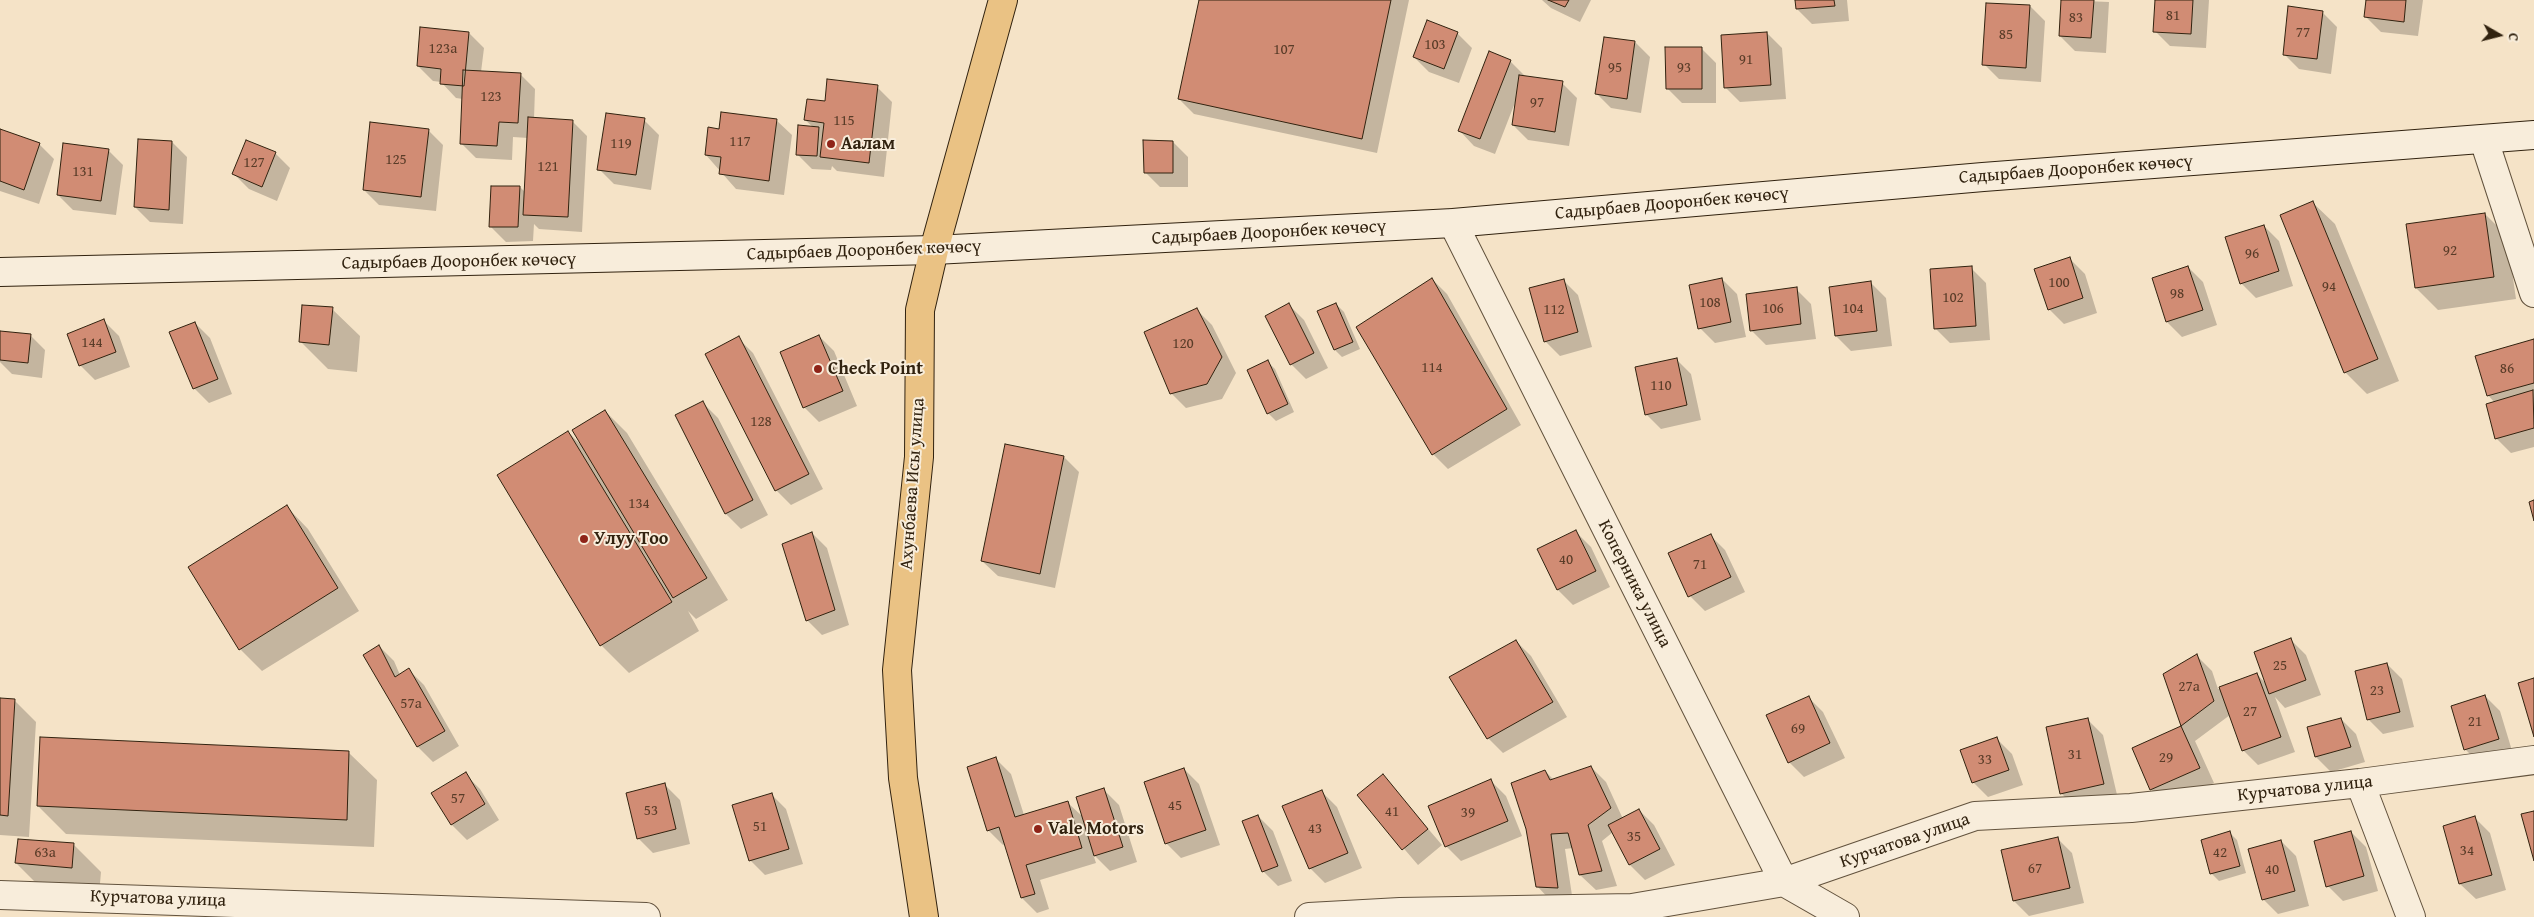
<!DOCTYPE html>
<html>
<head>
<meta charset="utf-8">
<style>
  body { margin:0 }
  #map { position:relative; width:2534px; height:917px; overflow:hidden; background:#f5e3c7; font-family:"Gentium Book Plus",serif }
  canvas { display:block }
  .north { position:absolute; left:2474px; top:10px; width:50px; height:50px; -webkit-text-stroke:4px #f8eddb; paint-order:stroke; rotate:98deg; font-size:14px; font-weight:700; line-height:20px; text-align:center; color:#31220f }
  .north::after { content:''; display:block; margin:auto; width:18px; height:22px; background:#31220f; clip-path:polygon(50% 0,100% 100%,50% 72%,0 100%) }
</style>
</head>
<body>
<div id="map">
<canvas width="2534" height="917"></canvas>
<div class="north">С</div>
</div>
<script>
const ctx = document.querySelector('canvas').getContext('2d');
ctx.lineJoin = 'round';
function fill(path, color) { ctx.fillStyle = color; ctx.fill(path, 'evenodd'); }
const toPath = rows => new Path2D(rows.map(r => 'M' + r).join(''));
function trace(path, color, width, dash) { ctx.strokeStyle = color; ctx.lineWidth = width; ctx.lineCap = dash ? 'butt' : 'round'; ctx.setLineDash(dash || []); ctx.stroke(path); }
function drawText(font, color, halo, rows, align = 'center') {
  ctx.font = font + ' "Gentium Book Plus",serif'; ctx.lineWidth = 4; ctx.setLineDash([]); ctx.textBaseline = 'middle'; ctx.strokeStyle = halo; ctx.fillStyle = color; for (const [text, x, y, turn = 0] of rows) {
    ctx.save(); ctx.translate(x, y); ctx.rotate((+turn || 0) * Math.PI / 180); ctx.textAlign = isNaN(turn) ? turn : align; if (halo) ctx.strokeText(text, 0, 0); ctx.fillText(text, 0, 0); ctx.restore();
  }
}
const shadow = toPath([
  [1200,0,1409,0,1377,153,1194,114,1179,99],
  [1542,0,1591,0,1580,22,1551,8],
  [1796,0,1847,0,1849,21,1812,24,1797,9],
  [2062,0,2109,2,2106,53,2075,51,2060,36],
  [2156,0,2209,0,2206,48,2170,46,2155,31],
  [2368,0,2423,0,2418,36,2381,32,2366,17],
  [2030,6,2045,21,2041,82,1999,79,1984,64],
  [2322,12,2337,27,2331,74,2299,69,2284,54],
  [469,33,484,48,481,72,520,74,535,89,534,119,572,121,587,136,582,232,539,229,534,224,533,241,506,242,491,227,520,187,526,193,528,138,513,137,512,160,476,158,461,143,463,99,456,98,441,82,433,81,418,66],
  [1457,33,1472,48,1459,83,1429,72,1414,57],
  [1767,33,1782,48,1786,99,1740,102,1725,87],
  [1635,42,1650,57,1641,113,1611,108,1596,93],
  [1701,48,1716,63,1716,103,1682,103,1667,88],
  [1510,61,1525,76,1562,83,1577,98,1569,146,1528,140,1513,125,1516,100,1495,154,1474,146,1459,130],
  [877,87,892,102,884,177,837,171,832,166,831,170,812,169,797,154,813,127,805,120,826,102],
  [644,120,659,135,651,190,614,184,599,169],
  [776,120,792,135,784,195,736,189,706,155,720,130],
  [428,130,443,145,436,211,379,205,364,190],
  [0,131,39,144,54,159,39,204,0,191],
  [172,142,187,157,183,224,150,222,135,207],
  [1173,142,1188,157,1188,187,1160,187,1145,172],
  [108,150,123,165,116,215,73,210,58,195],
  [275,153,290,168,277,201,249,189,234,174],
  [2313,203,2335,224,2399,381,2367,394,2345,372],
  [2485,214,2507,236,2516,299,2438,310,2416,288,2407,225],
  [2264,226,2279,241,2293,286,2256,298,2241,283],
  [2070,259,2085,274,2097,313,2064,324,2049,309],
  [2188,267,2203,282,2217,325,2182,337,2167,322,2153,279],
  [1971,268,1986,283,1990,340,1950,343,1935,328],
  [1432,279,1447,294,1521,425,1448,469,1433,454],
  [1722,279,1737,294,1746,337,1715,343,1700,328],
  [1563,280,1578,295,1592,347,1560,356,1545,341],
  [1871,283,1886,298,1892,346,1851,351,1836,336],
  [1796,289,1811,304,1816,339,1766,345,1751,330],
  [1336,304,1344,312,1360,349,1342,357,1335,350],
  [1289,305,1304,320,1328,368,1306,379,1291,364],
  [332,309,360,336,357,372,328,369,300,341],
  [1197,310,1212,325,1236,373,1222,399,1186,408,1171,393],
  [104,321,119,336,130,367,95,380,80,365],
  [195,323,210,338,232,394,209,403,194,388],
  [0,335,30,335,45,350,42,378,12,374,0,362],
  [819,336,834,351,857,406,819,422,804,407],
  [738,338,753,353,823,489,791,505,776,490],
  [2534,340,2534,447,2511,453,2496,438,2495,403,2488,395],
  [1676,359,1691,374,1701,420,1661,429,1646,414],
  [1268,362,1275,369,1294,412,1276,421,1268,413],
  [703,403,718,418,768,515,741,529,726,514,677,416],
  [605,411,627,433,728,600,696,619,688,611,699,631,629,673,601,645,568,432,583,447],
  [1064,457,1079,472,1055,588,998,576,982,561],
  [287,507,308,529,359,611,262,671,240,649],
  [1576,532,1591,547,1610,587,1573,605,1558,590],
  [812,533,827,548,849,625,822,635,807,620],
  [1710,535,1725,550,1745,592,1705,611,1690,596],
  [2291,640,2306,655,2321,695,2285,708,2275,697,2295,752,2258,765,2243,750,2230,715,2195,741,2214,783,2166,804,2151,789,2133,749,2182,726,2165,674,2197,656,2212,671,2218,689,2257,674,2267,685],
  [1516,641,1531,656,1567,717,1503,753,1488,738],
  [379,646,394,661,400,675,409,670,424,685,459,746,433,762,418,747,365,655],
  [2387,664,2402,679,2414,727,2383,734,2368,719],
  [2485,696,2500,711,2513,754,2480,764,2465,749],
  [1808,697,1823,712,1845,758,1804,777,1789,762],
  [0,699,14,700,36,722,29,837,0,835],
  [2341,719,2356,734,2365,762,2331,772,2316,757],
  [2088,720,2103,735,2118,799,2076,808,2061,793],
  [1997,739,2012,754,2023,785,1988,797,1973,782],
  [349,753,377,780,374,847,66,834,38,806],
  [996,759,1011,774,1024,815,1067,802,1084,818,1104,790,1119,805,1137,862,1110,871,1093,854,1096,863,1040,880,1049,909,1037,913,1022,898,1005,844,1003,845,988,830],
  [1591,767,1606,782,1623,819,1639,810,1654,825,1675,865,1645,880,1630,865,1613,832,1602,841,1617,886,1596,890,1580,875,1573,848,1565,849,1573,902,1552,902,1537,886,1545,771,1554,780],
  [1184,769,1199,784,1220,845,1181,858,1166,843],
  [465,774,480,789,499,820,467,840,452,825],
  [1383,776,1442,845,1418,865,1358,795],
  [1491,781,1506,796,1522,836,1461,861,1446,846],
  [665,785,680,800,690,844,653,853,638,838],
  [1322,792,1337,807,1362,868,1325,883,1310,868],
  [771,794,786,809,803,864,765,875,750,860],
  [1258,816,1273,831,1292,881,1278,886,1263,871],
  [2475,818,2490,833,2506,890,2476,899,2460,884],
  [2351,832,2366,847,2378,891,2343,901,2328,886],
  [2230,833,2237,840,2246,873,2219,881,2211,873],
  [2057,838,2072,853,2084,903,2029,916,2014,901],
  [2281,841,2296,856,2309,906,2278,914,2263,899],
  [73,844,101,872,99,895,44,891,16,863]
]);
const building = toPath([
  [1199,0,1391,0,1362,139,1178,99,1199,0],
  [1548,0,1569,0,1565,7,1548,0],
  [1795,0,1834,0,1835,6,1796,9,1795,0],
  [2061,0,2094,0,2091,38,2059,36,2061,0],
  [2155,0,2193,0,2191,34,2153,32,2155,0],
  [2366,0,2406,0,2404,22,2364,17,2366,0],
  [1986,3,2030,5,2026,68,1982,65,1986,3],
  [2288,6,2323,11,2317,59,2283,55,2288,6],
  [1427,20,1458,32,1444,69,1413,57,1427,20],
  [420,27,469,32,464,86,440,84,441,69,417,66,420,27],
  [1767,32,1771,85,1724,88,1721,35,1767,32],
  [1604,37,1635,41,1627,99,1595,94,1604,37],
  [1665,47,1702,47,1702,89,1666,89,1665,47],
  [1489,51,1511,60,1480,139,1458,131,1489,51],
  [463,70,521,73,518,123,499,122,497,146,460,144,463,70],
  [1519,75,1563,81,1555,132,1512,125,1519,75],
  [827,79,878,85,869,163,820,157,824,123,804,120,807,99,825,101,827,79],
  [721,112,777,119,769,181,719,174,721,157,705,155,708,127,719,129,721,112],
  [606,113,645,118,636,175,597,170,606,113],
  [528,117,573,120,568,217,523,215,528,117],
  [370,122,429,129,421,197,363,190,370,122],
  [798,125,819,127,817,156,796,155,798,125],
  [0,129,40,143,24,190,0,181,0,129],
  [138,139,172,141,169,210,134,207,138,139],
  [246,140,276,152,262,187,232,174,246,140],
  [1143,140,1173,141,1173,173,1144,173,1143,140],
  [63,143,109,149,101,201,57,195,63,143],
  [491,186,520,186,518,227,489,227,491,186],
  [2313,201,2378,359,2344,373,2280,215,2313,201],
  [2485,213,2494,277,2415,288,2406,224,2485,213],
  [2264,225,2279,271,2240,284,2225,237,2264,225],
  [2070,257,2083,298,2048,310,2034,269,2070,257],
  [1972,266,1976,326,1934,329,1930,269,1972,266],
  [2188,266,2203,310,2166,322,2152,278,2188,266],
  [1432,278,1507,409,1432,455,1356,327,1432,278],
  [1722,278,1731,322,1698,329,1689,285,1722,278],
  [1564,279,1578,332,1544,342,1529,288,1564,279],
  [1871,281,1877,331,1835,336,1829,287,1871,281],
  [1797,287,1801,324,1750,331,1746,294,1797,287],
  [1289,303,1314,353,1290,365,1265,316,1289,303],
  [1336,303,1353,342,1334,350,1317,311,1336,303],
  [302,305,333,307,329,345,299,342,302,305],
  [1197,308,1222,357,1207,384,1170,394,1144,332,1197,308],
  [104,319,116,352,79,366,67,334,104,319],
  [195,322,218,379,193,389,169,332,195,322],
  [0,331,31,334,28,363,0,360,0,331],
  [819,335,843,391,803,408,780,352,819,335],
  [739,336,809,474,775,491,705,354,739,336],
  [2534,339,2534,383,2487,396,2475,356,2534,339],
  [1677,358,1687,405,1645,415,1635,367,1677,358],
  [1268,360,1288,404,1267,414,1247,370,1268,360],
  [2533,390,2534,428,2495,439,2486,404,2533,390],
  [703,401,753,500,725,514,675,415,703,401],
  [605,410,707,578,673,598,572,430,605,410],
  [568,431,672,602,600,646,497,475,568,431],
  [1005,444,1064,456,1040,574,981,561,1005,444],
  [2534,500,2534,521,2529,502,2534,500],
  [287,505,338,588,239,650,188,567,287,505],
  [1576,530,1596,571,1557,590,1537,549,1576,530],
  [812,532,835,610,806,621,782,544,812,532],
  [1711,534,1731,577,1688,597,1668,553,1711,534],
  [2291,638,2306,680,2269,694,2254,652,2291,638],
  [1516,640,1553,702,1487,739,1449,677,1516,640],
  [379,645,395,677,409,668,445,731,417,747,363,655,379,645],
  [2197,654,2214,701,2181,726,2163,674,2197,654],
  [2387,663,2400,712,2367,720,2355,671,2387,663],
  [2257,673,2281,737,2242,751,2219,687,2257,673],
  [2534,678,2534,737,2518,683,2534,678],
  [2485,695,2499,739,2464,750,2451,706,2485,695],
  [1809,696,1830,743,1788,763,1766,715,1809,696],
  [0,698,15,699,8,816,0,815,0,698],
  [2088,718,2104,784,2060,794,2046,727,2088,718],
  [2341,718,2351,747,2315,757,2307,727,2341,718],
  [2181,726,2200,768,2150,790,2132,748,2181,726],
  [40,737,349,751,347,820,37,806,40,737],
  [1997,737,2009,770,1972,783,1960,750,1997,737],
  [996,757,1015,817,1068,801,1082,848,1026,865,1035,894,1021,898,999,827,987,831,967,767,996,757],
  [1591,766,1611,808,1588,825,1602,871,1579,875,1568,833,1551,834,1558,888,1536,887,1526,829,1511,783,1545,770,1550,780,1591,766],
  [1184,768,1206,830,1165,844,1144,782,1184,768],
  [466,772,485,804,451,825,431,793,466,772],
  [1383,774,1428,829,1402,850,1357,795,1383,774],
  [1491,779,1508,821,1445,847,1428,806,1491,779],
  [665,783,676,829,637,839,626,793,665,783],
  [1104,788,1123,847,1094,856,1076,797,1104,788],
  [1322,790,1348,853,1309,869,1282,806,1322,790],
  [772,793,789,849,749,861,732,805,772,793],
  [1639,809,1660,849,1629,865,1608,825,1639,809],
  [2534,811,2534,861,2521,814,2534,811],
  [1258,815,1278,866,1262,872,1242,821,1258,815],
  [2475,816,2492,875,2459,884,2443,826,2475,816],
  [2230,831,2240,866,2210,874,2201,840,2230,831],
  [2351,831,2364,876,2326,887,2314,841,2351,831],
  [2058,837,2070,888,2013,901,2001,850,2058,837],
  [18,839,74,843,72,868,15,863,18,839],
  [2281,840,2295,891,2262,900,2248,849,2281,840]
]);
const minor = toPath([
  [2484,140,2534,293],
  [1453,223,1784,882,1845,917],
  [2360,783,2411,917],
  [0,895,646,917],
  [1309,917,1400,912,1632,908,1784,882,1975,816,2131,808,2360,783,2534,760]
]);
const secondary = toPath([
  [0,272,934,250,1453,223,1983,177,2534,135]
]);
const primary = toPath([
  [924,917,903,778,897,670,919,457,920,310,934,250,1003,0]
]);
const markers = [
  [831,144,5,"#8f2418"],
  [818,369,5,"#8f2418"],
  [584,539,5,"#8f2418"],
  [1038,829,5,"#8f2418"]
];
const numberNames = [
  ["81",2173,16],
  ["83",2076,18],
  ["77",2303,33],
  ["85",2006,35],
  ["103",1435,45],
  ["123а",443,49],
  ["107",1284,50],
  ["91",1746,60],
  ["95",1615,68],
  ["93",1684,68],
  ["123",491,97],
  ["97",1537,103],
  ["115",844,121],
  ["117",740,142],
  ["119",621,144],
  ["125",396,160],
  ["127",254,163],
  ["121",548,167],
  ["131",83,172],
  ["92",2450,251],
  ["96",2252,254],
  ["100",2059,283],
  ["94",2329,287],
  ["98",2177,294],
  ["102",1953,298],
  ["108",1710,303],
  ["106",1773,309],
  ["104",1853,309],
  ["112",1554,310],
  ["144",92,343],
  ["120",1183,344],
  ["114",1432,368],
  ["86",2507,369],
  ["110",1661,386],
  ["128",761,422],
  ["134",639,504],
  ["40",1566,560],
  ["71",1700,565],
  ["25",2280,666],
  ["27а",2189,687],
  ["23",2377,691],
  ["57а",411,704],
  ["27",2250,712],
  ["21",2475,722],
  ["69",1798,729],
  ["31",2075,755],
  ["29",2166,758],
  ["33",1985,760],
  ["57",458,799],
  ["45",1175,806],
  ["53",651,811],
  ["41",1392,812],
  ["39",1468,813],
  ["51",760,827],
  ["43",1315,829],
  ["35",1634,837],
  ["34",2467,851],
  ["63а",45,853],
  ["42",2220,853],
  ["67",2035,869],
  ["40",2272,870]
];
const poiNames = [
  ["Аалам",841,144],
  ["Check Point",828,369],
  ["Улуу Тоо",594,539],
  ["Vale Motors",1048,829]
];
const streetNames = [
  ["Садырбаев Дооронбек көчөсү",2076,170,-4],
  ["Садырбаев Дооронбек көчөсү",1672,204,-5],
  ["Садырбаев Дооронбек көчөсү",1269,233,-3],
  ["Садырбаев Дооронбек көчөсү",864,251,-2],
  ["Садырбаев Дооронбек көчөсү",459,262,-1],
  ["Ахунбаева Исы улица",913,484,-86],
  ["Коперника улица",1634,584,63],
  ["Курчатова улица",2305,789,-6],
  ["Курчатова улица",1905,841,-19],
  ["Курчатова улица",158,899,2]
];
fill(shadow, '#0003');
fill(building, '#d18c74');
trace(building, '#31220f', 1);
trace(minor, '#62523d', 30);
trace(secondary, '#31220f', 30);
trace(primary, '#31220f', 30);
trace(minor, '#f8eddb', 28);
trace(secondary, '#f8eddb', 28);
trace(primary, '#eac284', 28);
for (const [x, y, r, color] of markers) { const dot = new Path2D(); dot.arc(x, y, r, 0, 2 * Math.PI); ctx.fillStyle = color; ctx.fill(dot); trace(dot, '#f8eddb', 2); }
drawText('15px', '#593c28', null, numberNames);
drawText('bold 18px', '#31220f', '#f8eddb', poiNames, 'left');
drawText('18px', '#31220f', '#f8eddb', streetNames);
</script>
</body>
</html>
